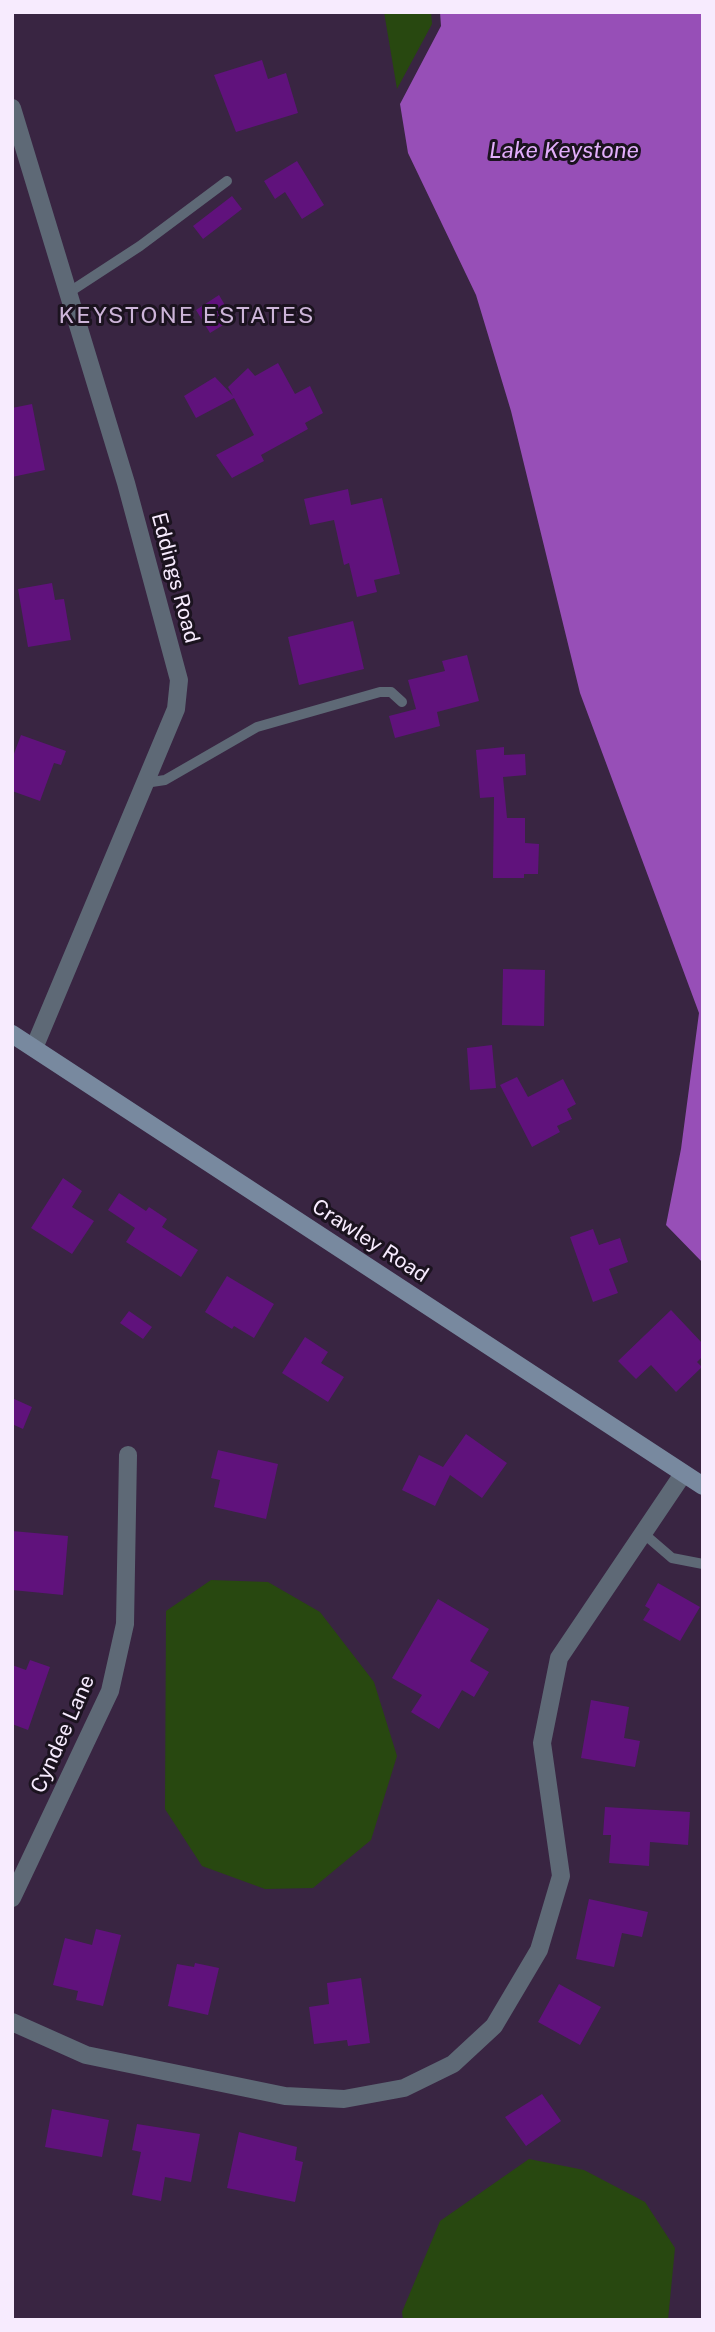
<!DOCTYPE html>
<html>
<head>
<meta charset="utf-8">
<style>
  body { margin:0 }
  #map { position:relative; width:715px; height:2332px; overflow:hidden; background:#392542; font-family:"Public Sans",sans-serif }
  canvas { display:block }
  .frame { position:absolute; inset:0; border:14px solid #f7ebfe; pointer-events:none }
</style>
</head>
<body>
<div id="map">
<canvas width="715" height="2332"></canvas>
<div class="frame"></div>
</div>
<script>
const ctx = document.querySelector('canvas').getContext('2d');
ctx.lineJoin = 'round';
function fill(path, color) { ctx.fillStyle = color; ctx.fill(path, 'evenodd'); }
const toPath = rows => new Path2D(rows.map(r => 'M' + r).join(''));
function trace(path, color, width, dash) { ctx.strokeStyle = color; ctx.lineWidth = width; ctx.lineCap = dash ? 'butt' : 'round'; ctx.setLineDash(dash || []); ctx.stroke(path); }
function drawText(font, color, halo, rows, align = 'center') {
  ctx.font = font + ' "Public Sans",sans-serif'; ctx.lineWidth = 6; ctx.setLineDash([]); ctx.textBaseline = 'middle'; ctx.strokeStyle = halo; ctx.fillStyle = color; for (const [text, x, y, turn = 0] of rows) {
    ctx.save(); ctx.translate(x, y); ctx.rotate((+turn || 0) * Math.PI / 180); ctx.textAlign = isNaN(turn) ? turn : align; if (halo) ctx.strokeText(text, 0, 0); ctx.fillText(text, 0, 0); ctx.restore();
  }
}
const green = toPath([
  [384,12,431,12,432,24,397,89],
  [211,1580,268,1582,320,1612,374,1682,397,1756,371,1840,313,1888,265,1889,202,1866,165,1809,166,1611],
  [529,2159,584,2170,645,2202,675,2248,668,2320,403,2320,402,2312,440,2221]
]);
const water = toPath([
  [440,12,703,12,703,1263,666,1225,681,1149,699,1013,580,693,511,411,476,295,408,153,400,104,441,26]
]);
const building = toPath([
  [262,60,268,79,286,73,298,113,236,132,214,75],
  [297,161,324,205,302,219,285,192,275,199,264,181],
  [232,196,242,209,203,239,193,226],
  [219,295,233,319,210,333,196,310],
  [278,363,295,394,310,386,323,413,305,423,308,429,261,455,264,461,232,478,216,455,254,435,234,398,196,418,184,396,215,377,233,396,228,387,248,368,255,376],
  [32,404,45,470,12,477,12,408],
  [348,489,351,505,382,498,400,574,374,580,377,592,357,597,349,563,344,565,334,520,310,525,304,499],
  [52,583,55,600,64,599,71,640,28,647,18,589],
  [353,621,364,669,299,685,288,637],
  [467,655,479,701,437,712,440,726,395,738,389,716,416,709,408,680,445,671,442,661],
  [21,735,66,751,61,765,54,763,40,801,12,791,12,759],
  [504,747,504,755,525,754,526,775,503,777,507,818,525,818,525,843,539,844,538,874,524,874,524,878,493,878,494,797,480,798,476,750],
  [503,969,545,970,544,1026,502,1025],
  [492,1045,496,1088,470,1090,467,1048],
  [517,1077,528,1097,563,1079,576,1104,567,1109,572,1119,557,1126,560,1132,532,1147,500,1085],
  [63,1178,82,1191,72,1207,94,1221,72,1254,31,1228],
  [119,1193,146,1211,149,1207,167,1219,162,1227,198,1250,181,1277,126,1242,135,1228,108,1210],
  [593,1229,599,1245,620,1238,628,1262,609,1269,618,1293,593,1302,570,1237],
  [227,1276,274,1304,254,1338,234,1326,232,1329,205,1312],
  [671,1310,703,1344,703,1356,697,1362,702,1367,676,1392,651,1365,636,1379,618,1361],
  [129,1311,152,1327,143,1339,120,1323],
  [305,1337,328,1352,321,1363,344,1377,328,1402,282,1373],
  [12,1398,32,1407,23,1429,12,1424],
  [466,1434,507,1463,482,1498,450,1475,435,1506,402,1490,419,1455,443,1467],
  [218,1450,278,1464,266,1519,214,1507,220,1480,211,1478],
  [12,1531,68,1536,63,1595,12,1590],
  [658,1583,700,1607,680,1641,643,1620,650,1609,645,1606],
  [438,1599,489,1629,470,1661,489,1672,474,1697,462,1690,439,1729,411,1712,422,1695,392,1678],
  [30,1660,50,1667,28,1730,12,1724,12,1665,26,1670],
  [591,1700,629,1707,624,1738,640,1741,635,1767,581,1758],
  [605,1807,690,1812,688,1845,650,1842,649,1866,609,1863,611,1835,603,1835],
  [589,1899,648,1912,642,1937,622,1933,614,1967,576,1959],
  [96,1929,121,1935,103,2006,76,2000,78,1991,53,1985,65,1938,92,1945],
  [195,1963,219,1968,208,2015,168,2006,177,1964,194,1967],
  [361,1978,370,2043,348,2046,347,2040,314,2044,309,2007,329,2004,327,1983],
  [559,1984,601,2007,580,2045,538,2022],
  [542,2094,561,2121,526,2146,505,2117],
  [52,2109,109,2120,102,2157,45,2147],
  [137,2124,200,2134,191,2182,165,2177,161,2201,132,2195,141,2152,132,2150],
  [239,2132,297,2147,295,2160,303,2162,295,2202,227,2188]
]);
const lane = toPath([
  [68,293,140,246,227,181],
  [145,783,165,780,257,727,380,692,391,692,402,702],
  [643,1533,672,1558,703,1564]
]);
const street = toPath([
  [12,108,126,483,179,680,176,709,34,1048],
  [12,1898,110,1691,125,1624,128,1455],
  [12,2022,86,2055,285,2096,344,2099,404,2088,453,2064,494,2026,539,1950,561,1876,542,1743,559,1658,683,1474]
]);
const secondary = toPath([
  [12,1034,703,1486]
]);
const streetNames = [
  ["Eddings Road",175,578,75],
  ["Crawley Road",370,1241,33],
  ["Cyndee Lane",63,1734,-66]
];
const waterNames = [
  ["Lake Keystone",564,151]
];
const neighbourhoodNames = [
  ["KEYSTONE ESTATES",187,316]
];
fill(green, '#284810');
fill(water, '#974fb7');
fill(building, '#60127c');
trace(lane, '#5e6976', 10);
trace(street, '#5e6976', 18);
trace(secondary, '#78899f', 18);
drawText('21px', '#f7ebfe', '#1b131f', streetNames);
drawText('italic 23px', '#e2aefb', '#1b131f', waterNames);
ctx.letterSpacing = '2px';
drawText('23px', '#cdb5d9', '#1b131f', neighbourhoodNames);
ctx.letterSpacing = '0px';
</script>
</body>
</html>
